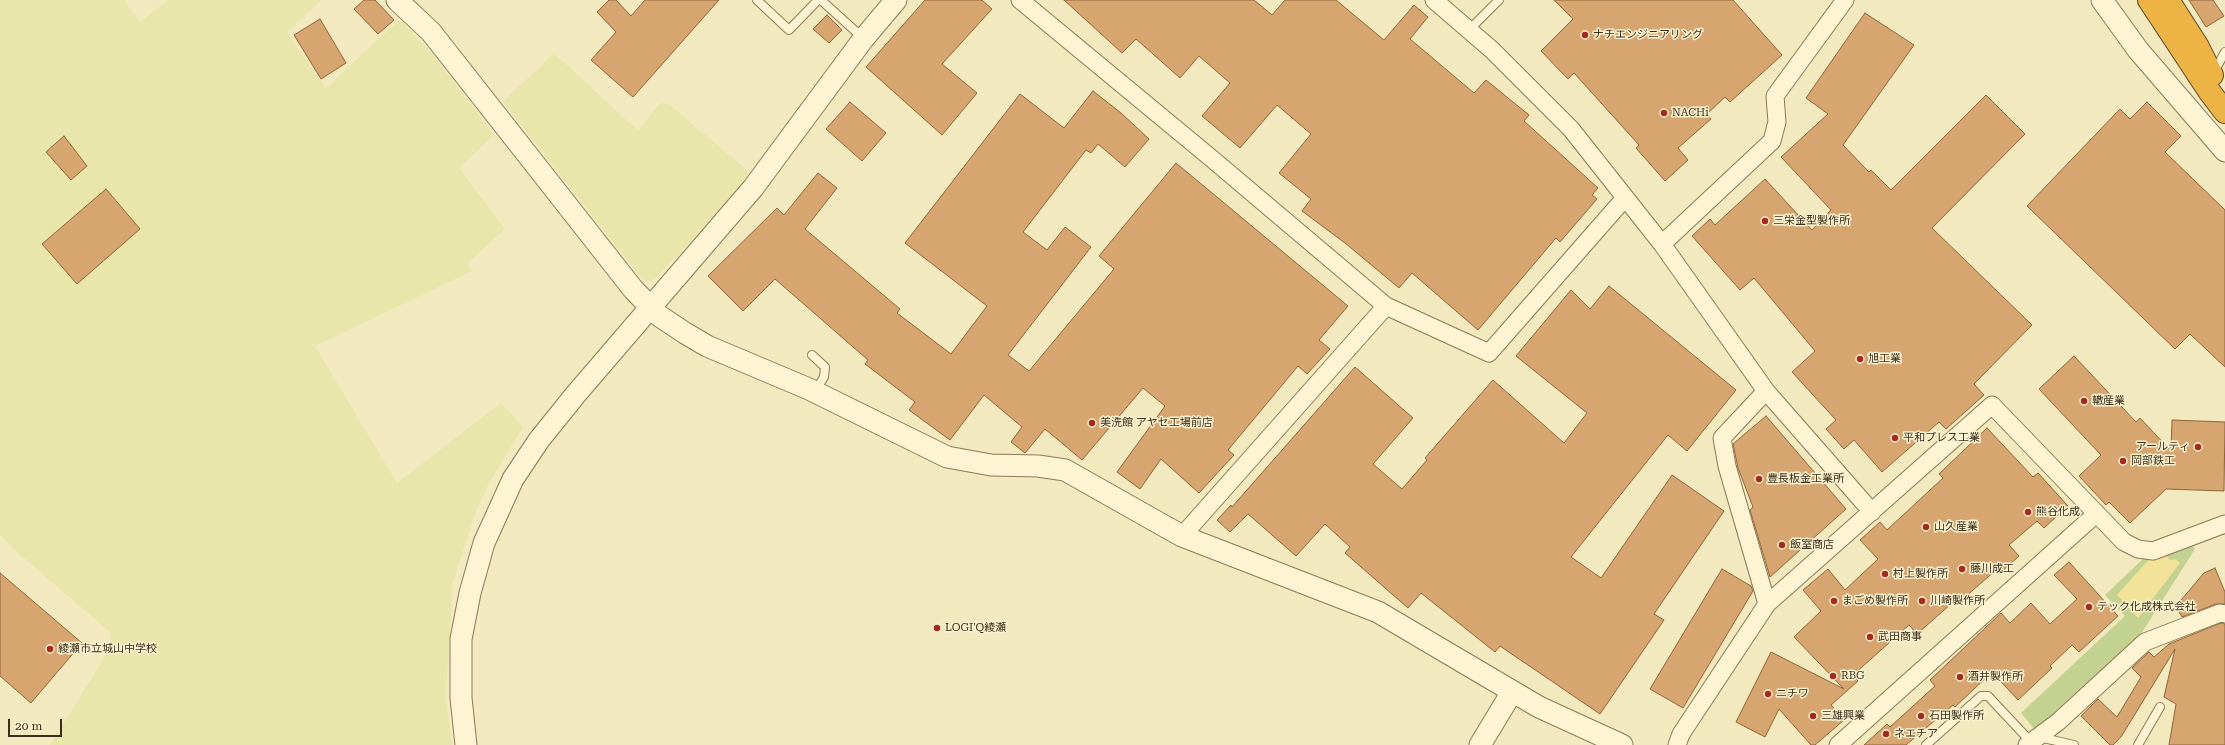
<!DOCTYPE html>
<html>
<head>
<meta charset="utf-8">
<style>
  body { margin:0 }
  #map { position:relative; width:2225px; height:745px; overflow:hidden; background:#f3e9bf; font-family:"Roboto Serif",serif }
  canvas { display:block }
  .scale { position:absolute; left:8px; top:719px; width:54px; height:18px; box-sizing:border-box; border:2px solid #3b2e1b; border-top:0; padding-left:5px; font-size:12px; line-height:14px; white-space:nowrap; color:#3b2e1b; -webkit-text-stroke:3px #f9f1cf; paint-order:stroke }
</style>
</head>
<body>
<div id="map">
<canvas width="2225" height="745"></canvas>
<div class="scale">20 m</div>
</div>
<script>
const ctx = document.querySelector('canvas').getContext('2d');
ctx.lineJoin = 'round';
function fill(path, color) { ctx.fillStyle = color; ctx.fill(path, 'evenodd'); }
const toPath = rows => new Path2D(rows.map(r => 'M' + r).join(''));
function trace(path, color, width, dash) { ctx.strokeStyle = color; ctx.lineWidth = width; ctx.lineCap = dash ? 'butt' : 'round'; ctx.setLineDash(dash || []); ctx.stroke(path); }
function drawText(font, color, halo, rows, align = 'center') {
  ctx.font = font + ' "Roboto Serif","Noto Sans JP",serif'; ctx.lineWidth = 3; ctx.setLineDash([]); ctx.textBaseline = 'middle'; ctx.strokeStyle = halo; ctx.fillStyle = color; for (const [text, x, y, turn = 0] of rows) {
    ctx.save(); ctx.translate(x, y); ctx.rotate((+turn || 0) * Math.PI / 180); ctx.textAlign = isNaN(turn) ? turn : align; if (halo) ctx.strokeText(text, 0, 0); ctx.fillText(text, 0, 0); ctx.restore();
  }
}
const farmland = toPath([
  [0,0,124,0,140,22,168,0,321,0,287,33,326,88,398,21,402,22,433,55,494,135,459,168,505,229,468,263,472,271,315,346,397,483,501,403,523,427,489,483,477,508,453,582,446,695,452,745,50,745,111,647,110,632,9,545,0,534],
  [554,53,638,131,659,104,664,103,670,105,749,172,735,192,704,227,655,279,648,282,642,279,503,102]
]);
const green = toPath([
  [2191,544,2195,549,2141,634,2035,730,2021,713,2125,616,2105,595,2144,558,2166,555]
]);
const sand = toPath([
  [2166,555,2170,560,2175,559,2180,563,2138,618,2117,595,2151,557]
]);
const building = toPath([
  [364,0,375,0,394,20,378,34,354,9,364,0],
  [609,0,616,0,631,16,645,0,719,0,633,97,591,60,616,32,597,12,609,0],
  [925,0,982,0,992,9,942,64,977,93,942,135,866,67,925,0],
  [1064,0,1254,0,1272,15,1285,0,1336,0,1384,40,1414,5,1428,17,1410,39,1474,93,1486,80,1529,115,1524,121,1598,188,1592,195,1597,199,1560,242,1556,238,1478,330,1412,273,1399,288,1345,243,1302,211,1311,199,1279,173,1311,134,1277,105,1240,148,1202,116,1230,83,1199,56,1180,78,1136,39,1122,53,1064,0],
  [1554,0,1733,0,1782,55,1730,102,1725,97,1707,114,1711,119,1678,148,1688,160,1665,181,1636,148,1639,145,1574,73,1568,79,1541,51,1573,19,1554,0],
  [2189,0,2213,0,2224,16,2206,27,2189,0],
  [1865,13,1914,45,1843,145,1869,172,1871,170,1891,190,1986,95,2025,134,1932,228,2032,325,1974,384,1984,395,1946,429,1939,422,1882,472,1854,440,1844,449,1826,429,1836,420,1792,372,1815,351,1754,278,1740,290,1692,236,1710,219,1715,225,1765,179,1812,230,1831,210,1781,157,1828,114,1806,98,1865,13],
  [827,15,842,30,829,43,813,29,827,15],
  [320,19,346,63,321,79,294,35,320,19],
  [1093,91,1121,113,1149,139,1125,167,1098,144,1091,153,1086,150,1023,232,1047,250,1065,227,1091,247,1008,355,1029,371,1114,269,1099,256,1176,163,1348,306,1319,340,1330,349,1307,374,1298,366,1228,450,1234,455,1199,493,1161,459,1140,489,1117,472,1165,406,1143,388,1082,460,1045,429,1025,453,1011,442,1022,427,984,395,950,440,909,410,915,402,865,364,868,360,775,279,743,311,708,276,777,208,784,215,818,173,837,188,805,229,900,309,897,313,951,354,987,306,905,243,1020,94,1064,128,1093,91],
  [850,102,886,133,862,161,826,129,850,102],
  [2147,102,2181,136,2165,152,2225,210,2225,367,2190,334,2175,349,2027,206,2120,109,2130,119,2147,102],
  [64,136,87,166,71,180,46,152,64,136],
  [106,189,140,229,77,284,42,244,106,189],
  [1609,286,1736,390,1687,451,1668,435,1571,557,1601,578,1672,475,1724,511,1654,614,1664,620,1600,714,1500,646,1495,652,1421,593,1408,608,1345,553,1350,547,1325,524,1296,556,1248,514,1230,532,1217,520,1231,505,1232,507,1355,367,1413,418,1373,464,1402,489,1427,460,1425,458,1493,380,1564,443,1587,413,1516,356,1571,290,1590,309,1609,286],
  [2074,356,2136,422,2140,418,2171,451,2172,420,2225,422,2224,491,2166,489,2130,523,2109,502,2106,505,2079,476,2101,455,2039,389,2074,356],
  [1766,416,1846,509,1770,577,1750,510,1753,507,1738,468,1733,444,1766,416],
  [1987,428,2033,477,2038,473,2068,506,2044,528,2037,521,2009,545,2019,556,1999,574,1996,570,1964,598,1961,595,1917,634,1909,625,1853,675,1858,681,1831,705,1844,720,1815,745,1811,745,1779,709,1765,737,1736,722,1771,652,1844,689,1794,637,1821,611,1803,590,1828,569,1845,590,1878,559,1860,540,1880,522,1887,530,1943,478,1939,474,1987,428],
  [2069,562,2118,616,2079,652,2072,645,2050,666,2052,668,2018,700,1992,672,1955,707,1953,705,1906,745,1864,745,1887,724,1890,727,1935,686,1930,680,2001,613,2010,623,2031,603,2050,624,2077,599,2054,575,2069,562],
  [2215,568,2225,592,2225,604,2216,604,2182,617,2176,606,2204,573,2215,568],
  [1722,569,1751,586,1753,591,1683,708,1650,689,1722,569],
  [0,573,82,643,31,703,0,676,0,573],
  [2221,623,2225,624,2225,745,2169,745,2176,704,2164,697,2175,649,2121,737,2113,745,2110,745,2081,716,2098,699,2117,717,2141,677,2132,668,2149,652,2154,657,2169,644,2221,623]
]);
const service = toPath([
  [757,0,789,30,818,0],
  [821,0,863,38],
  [1469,30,1499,0],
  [2214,72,2225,52],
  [812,355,825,367,824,377,815,392],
  [2039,737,2074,745],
  [1926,745,1981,696,1988,696,2031,742],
  [2138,745,2160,707]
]);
const minor = toPath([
  [1020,0,1211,158,1386,306,1489,353,1624,199],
  [1434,0,1492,50,1571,129,1662,244,1766,391,1872,512],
  [1662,244,1772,141,1777,122,1775,96,1845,0],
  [1766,391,1722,438,1727,466,1767,604],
  [1182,536,1386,306],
  [1677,745,1681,734,1767,604,1992,405,2124,542,2138,549,2153,551,2225,524],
  [1838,745,2096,514],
  [2027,745,2058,722,2145,642,2220,613,2225,614]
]);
const tertiary = toPath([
  [397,0,431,32,633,289,658,315,685,333,707,346,809,389,947,457,991,465,1038,466,1065,470,1182,536,1378,612,1539,707,1622,745],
  [2102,0,2138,50,2225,151],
  [466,745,461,698,461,639,470,593,484,543,513,479,539,440,576,394,753,188,864,38,896,0],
  [1480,745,1512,692]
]);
const motorway = toPath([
  [2149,0,2209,91,2225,112],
  [2168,0,2198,47,2212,75]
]);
const markers = [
  [1585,35,4,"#a42a1e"],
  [1664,113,4,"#a42a1e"],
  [1765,221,4,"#a42a1e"],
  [1860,359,4,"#a42a1e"],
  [2084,401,4,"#a42a1e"],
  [1092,423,4,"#a42a1e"],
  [1895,438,4,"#a42a1e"],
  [2198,447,4,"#a42a1e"],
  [2123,461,4,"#a42a1e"],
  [1759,479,4,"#a42a1e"],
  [2028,512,4,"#a42a1e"],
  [1926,527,4,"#a42a1e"],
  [1782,545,4,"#a42a1e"],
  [1962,569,4,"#a42a1e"],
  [1885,574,4,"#a42a1e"],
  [1834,601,4,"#a42a1e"],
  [1922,601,4,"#a42a1e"],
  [2089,607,4,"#a42a1e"],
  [937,628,4,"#a42a1e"],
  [1870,637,4,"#a42a1e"],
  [50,649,4,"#a42a1e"],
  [1833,676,4,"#a42a1e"],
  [1960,677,4,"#a42a1e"],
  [1768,694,4,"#a42a1e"],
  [1813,716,4,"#a42a1e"],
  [1921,716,4,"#a42a1e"],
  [1886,734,4,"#a42a1e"]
];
const poiNames = [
  ["ナチエンジニアリング",1593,35],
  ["NACHi",1672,113],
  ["三栄金型製作所",1773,221],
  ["旭工業",1868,359],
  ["轍産業",2092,401],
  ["美洗館 アヤセ工場前店",1100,423],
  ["平和プレス工業",1903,438],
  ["アールティ",2190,447,"right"],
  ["岡部鉄工",2131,461],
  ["豊長板金工業所",1767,479],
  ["熊谷化成",2036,512],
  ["山久産業",1934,527],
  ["飯室商店",1790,545],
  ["藤川成工",1970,569],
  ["村上製作所",1893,574],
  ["まごめ製作所",1842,601],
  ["川崎製作所",1930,601],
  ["テック化成株式会社",2097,607],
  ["LOGI'Q綾瀬",945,628],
  ["武田商事",1878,637],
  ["綾瀬市立城山中学校",58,649],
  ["RBG",1841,676],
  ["酒井製作所",1968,677],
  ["ニチワ",1776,694],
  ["三雄興業",1821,716],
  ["石田製作所",1929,716],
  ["ネエチア",1894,734]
];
fill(farmland, '#e9e6ab');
fill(green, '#c4d291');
fill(sand, '#f2e398');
fill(building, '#d6a570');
trace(building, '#906438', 1);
trace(service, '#8e7955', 10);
trace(minor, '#8e7955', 19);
trace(tertiary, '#8e7955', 23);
trace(motorway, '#5b462a', 24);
trace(service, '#fdf4d3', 8);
trace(minor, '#fdf4d3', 17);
trace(tertiary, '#fdf4d3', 21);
trace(motorway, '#edb445', 22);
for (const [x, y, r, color] of markers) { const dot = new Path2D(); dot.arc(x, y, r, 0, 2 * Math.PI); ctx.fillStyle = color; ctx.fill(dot); trace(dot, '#f9f1cf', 1.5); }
drawText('11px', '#3b2e1b', '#f9f1cf', poiNames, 'left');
</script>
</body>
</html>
